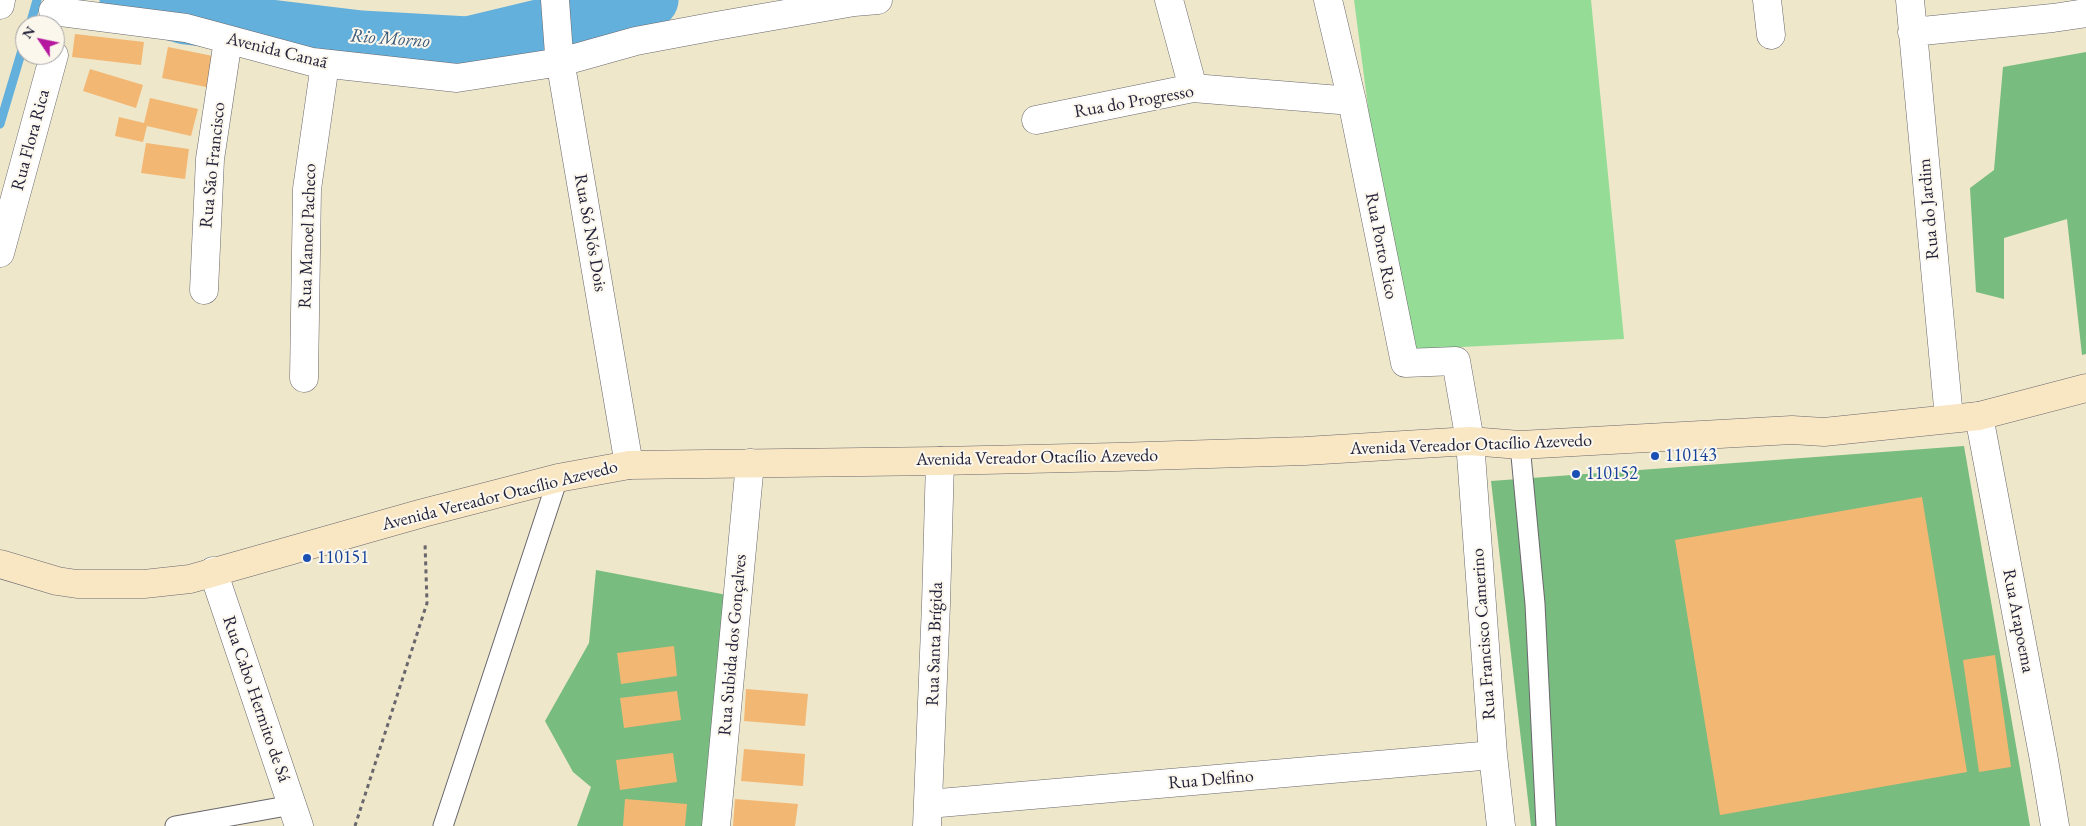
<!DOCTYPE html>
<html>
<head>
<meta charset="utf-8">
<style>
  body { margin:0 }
  #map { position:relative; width:2086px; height:826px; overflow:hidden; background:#eee7ca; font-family:"EB Garamond",serif }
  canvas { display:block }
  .north { position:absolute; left:15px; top:15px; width:50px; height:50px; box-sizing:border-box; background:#fbf7ec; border:1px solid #a4a2a5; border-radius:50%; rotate:304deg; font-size:14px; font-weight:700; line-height:20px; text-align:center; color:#22223b }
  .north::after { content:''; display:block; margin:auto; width:18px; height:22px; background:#b5179e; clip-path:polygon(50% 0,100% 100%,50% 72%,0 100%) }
</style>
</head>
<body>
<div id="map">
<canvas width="2086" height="826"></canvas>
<div class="north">N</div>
</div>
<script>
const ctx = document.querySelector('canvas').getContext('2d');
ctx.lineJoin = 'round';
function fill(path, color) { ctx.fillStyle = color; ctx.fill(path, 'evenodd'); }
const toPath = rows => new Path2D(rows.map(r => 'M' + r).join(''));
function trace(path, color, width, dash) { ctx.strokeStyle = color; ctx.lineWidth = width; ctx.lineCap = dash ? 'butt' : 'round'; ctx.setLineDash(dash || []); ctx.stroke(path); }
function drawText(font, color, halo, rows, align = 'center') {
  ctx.font = font + ' "EB Garamond",serif'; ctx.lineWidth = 4; ctx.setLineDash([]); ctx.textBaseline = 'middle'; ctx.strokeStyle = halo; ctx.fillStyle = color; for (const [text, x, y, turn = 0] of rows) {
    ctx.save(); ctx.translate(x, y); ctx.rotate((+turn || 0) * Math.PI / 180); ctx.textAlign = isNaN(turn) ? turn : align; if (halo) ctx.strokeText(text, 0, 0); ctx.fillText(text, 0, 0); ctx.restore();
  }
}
const green = toPath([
  [1354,0,1591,0,1624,339,1400,350]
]);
const forest = toPath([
  [2086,52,2086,354,2082,355,2067,219,2004,238,2004,299,1976,292,1970,188,1994,170,2003,67],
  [1964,446,2030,826,1531,826,1491,481],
  [596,570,727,595,705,826,577,826,591,787,573,772,545,721,589,643]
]);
const stream = toPath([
  [30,25,37,0],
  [0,124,25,40]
]);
const river = toPath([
  [127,0,186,17,361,38,468,44,651,0]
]);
const building = toPath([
  [75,34,144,42,141,65,72,57],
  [168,47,218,57,211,88,162,78],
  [90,69,143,85,136,108,83,91],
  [150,98,198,109,191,136,147,126,143,142,115,136,119,117,144,123],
  [146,143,189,149,185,179,141,173],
  [1922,497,1967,772,1720,815,1675,540],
  [674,646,677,676,621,684,617,653],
  [1995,655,2011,767,1979,772,1963,660],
  [746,689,808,694,805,726,744,721],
  [677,691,681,720,624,728,620,698],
  [744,749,805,754,803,786,741,781],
  [673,753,677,782,620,790,616,760],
  [625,799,687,804,685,826,623,826],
  [735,799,798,804,795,826,733,826]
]);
const path = toPath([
  [355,826,427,603,425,543]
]);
const lane = toPath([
  [1520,445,1535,604,1546,826],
  [175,826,292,805],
  [443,826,558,478]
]);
const street = toPath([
  [555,0,559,54,629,465],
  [1169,0,1193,88],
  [1328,0,1352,101,1405,363,1456,361,1470,441,1493,755,1501,826],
  [1767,0,1771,35],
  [1910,0,1949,418],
  [0,5,1,0],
  [53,11,186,28,312,62,457,78,561,62,636,41,716,26,854,2,878,0],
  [1912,32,2053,18,2086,13],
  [1036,120,1193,88,1352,101],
  [0,253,54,55],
  [204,290,210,159,228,40],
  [304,378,307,189,325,64],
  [1979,416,2044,760,2055,826],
  [213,571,299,826],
  [928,804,1493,755],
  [716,826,750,463],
  [927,826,936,604,940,461]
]);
const secondary = toPath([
  [0,564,57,581,77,584,144,584,190,579,423,513,558,478,629,465,940,461,1116,457,1305,451,1470,441,1520,445,1792,430,1824,432,1979,416,2086,388]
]);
const markers = [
  [1655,456,5,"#1a4fb4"],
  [1576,474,5,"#1a4fb4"],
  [307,558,5,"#1a4fb4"]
];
const streetNames = [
  ["Avenida Canaã",277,51,14],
  ["Rua do Progresso",1134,102,-10],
  ["Rua Flora Rica",31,140,-75],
  ["Rua São Francisco",213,165,-84],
  ["Rua do Jardim",1929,209,-95],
  ["Rua Só Nós Dois",590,233,80],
  ["Rua Manoel Pacheco",308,236,-88],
  ["Rua Porto Rico",1381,246,79],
  ["Avenida Vereador Otacílio Azevedo",1471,445,-2],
  ["Avenida Vereador Otacílio Azevedo",1037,458,-1],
  ["Avenida Vereador Otacílio Azevedo",500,496,-14],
  ["Rua Arapoema",2018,621,79],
  ["Rua Francisco Camerino",1484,634,-94],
  ["Rua Santa Brígida",935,644,-88],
  ["Rua Subida dos Gonçalves",733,645,-85],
  ["Rua Cabo Hermito de Sá",256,699,71],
  ["Rua Delfino",1211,780,-5]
];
const transitNames = [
  ["110143",1665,456],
  ["110152",1586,474],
  ["110151",317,558]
];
const waterNames = [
  ["Rio Morno",390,39,4]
];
fill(green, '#95dc96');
fill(forest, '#78bc7f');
trace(stream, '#63b0dc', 9);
trace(river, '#63b0dc', 55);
fill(building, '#f3b774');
trace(lane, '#69676d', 21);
trace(street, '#69676d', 29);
trace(secondary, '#69676d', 29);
trace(path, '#69676d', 3, [4, 4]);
trace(lane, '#fff', 19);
trace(street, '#fff', 28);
trace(secondary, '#f9e7c3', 28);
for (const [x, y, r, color] of markers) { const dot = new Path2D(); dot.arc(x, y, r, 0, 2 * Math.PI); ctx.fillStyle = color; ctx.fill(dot); trace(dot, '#fbf7ec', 2); }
drawText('18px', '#22223b', '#fbf7ec', streetNames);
drawText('18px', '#164399', '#fbf7ec', transitNames, 'left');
drawText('italic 19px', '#3c5b7b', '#fbf7ec', waterNames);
</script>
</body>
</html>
